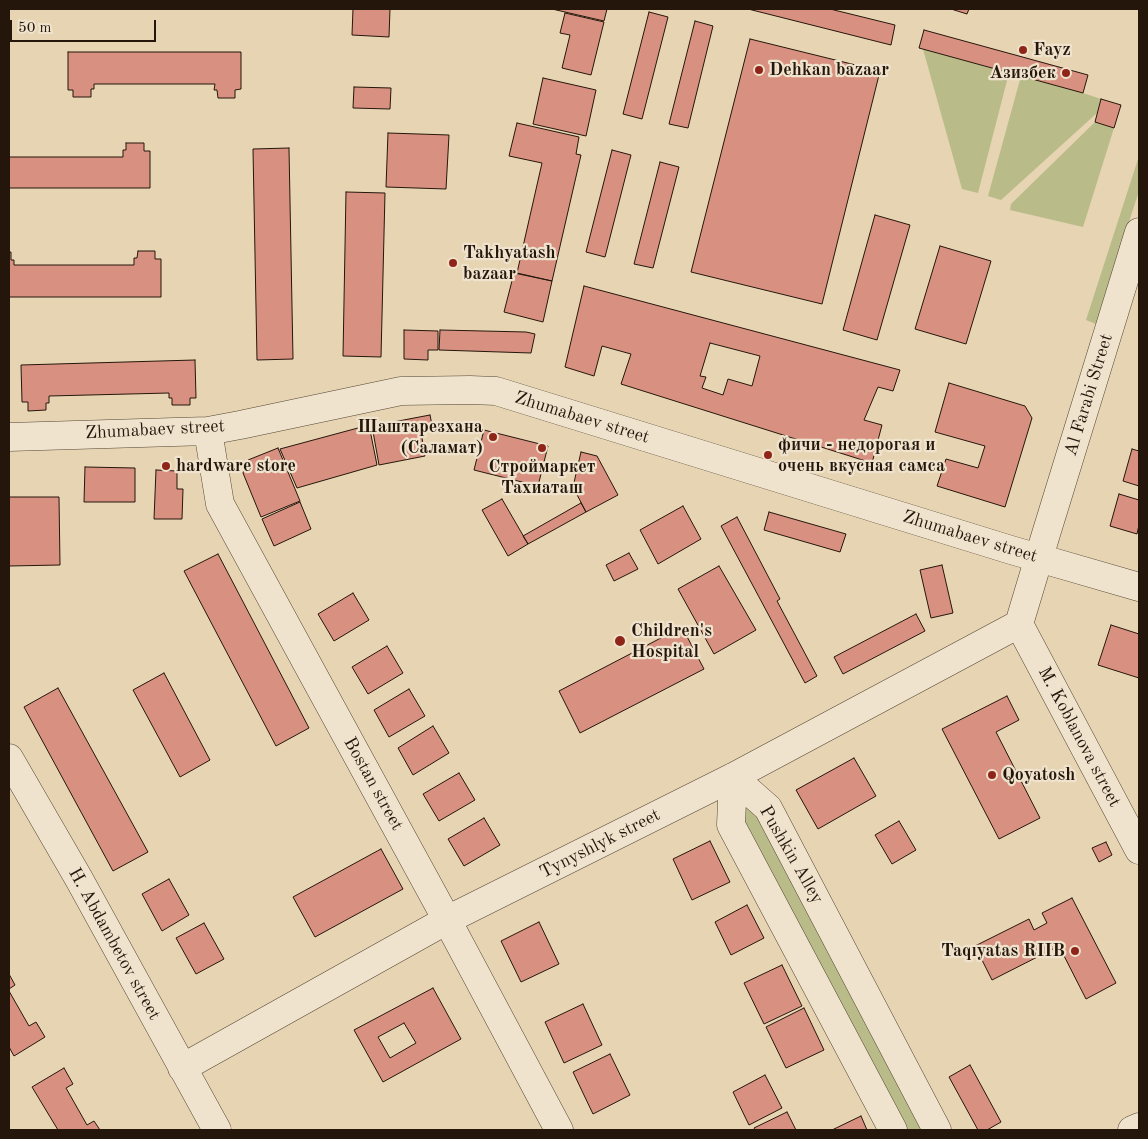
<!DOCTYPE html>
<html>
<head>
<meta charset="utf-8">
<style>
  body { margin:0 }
  #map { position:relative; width:1148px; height:1139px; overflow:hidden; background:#e6d4b2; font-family:"Old Standard TT",serif }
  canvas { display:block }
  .frame { position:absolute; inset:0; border:10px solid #25160b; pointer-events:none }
  .scale { position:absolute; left:10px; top:20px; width:146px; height:22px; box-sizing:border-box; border:2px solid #25160b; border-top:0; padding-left:6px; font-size:15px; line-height:18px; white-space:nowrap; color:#25160b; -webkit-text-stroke:4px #efe3cd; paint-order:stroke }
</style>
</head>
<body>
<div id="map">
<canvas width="1148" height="1139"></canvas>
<div class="frame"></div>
<div class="scale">50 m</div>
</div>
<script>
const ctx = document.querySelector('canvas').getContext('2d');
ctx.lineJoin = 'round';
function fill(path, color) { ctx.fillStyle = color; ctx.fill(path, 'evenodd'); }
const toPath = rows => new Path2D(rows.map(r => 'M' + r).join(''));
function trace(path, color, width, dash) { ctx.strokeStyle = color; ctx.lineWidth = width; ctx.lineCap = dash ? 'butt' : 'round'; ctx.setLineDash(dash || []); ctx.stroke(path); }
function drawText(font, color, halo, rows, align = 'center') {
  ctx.font = font + ' "Old Standard TT",serif'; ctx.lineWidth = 4.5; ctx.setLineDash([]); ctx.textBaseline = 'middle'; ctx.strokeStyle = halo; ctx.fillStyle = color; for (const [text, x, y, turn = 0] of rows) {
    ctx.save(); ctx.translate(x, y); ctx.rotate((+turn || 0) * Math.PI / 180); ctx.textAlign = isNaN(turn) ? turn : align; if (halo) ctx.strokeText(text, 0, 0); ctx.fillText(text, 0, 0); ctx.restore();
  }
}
const green = toPath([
  [923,49,1009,73,978,193,962,189],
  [1021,76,1083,93,1101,99,1097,113,1001,200,988,196],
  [1095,122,1114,128,1083,227,1010,210,1011,204],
  [1139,156,1139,191,1096,324,1086,320],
  [745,807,756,809,927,1130,905,1130,740,818]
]);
const building = toPath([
  [353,9,390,9,389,37,352,35,353,9],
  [552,9,607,9,604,21,552,9],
  [748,9,830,9,895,25,891,45,748,9],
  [951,9,969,9,967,14,951,9],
  [649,12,668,17,642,119,623,114,649,12],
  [565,13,604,22,591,75,562,68,570,35,560,33,565,13],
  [695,21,713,26,688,128,669,124,695,21],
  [924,30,1088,75,1083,93,919,48,924,30],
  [750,39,880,71,822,304,691,272,750,39],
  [68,52,241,52,241,89,235,90,235,98,218,98,217,90,214,90,215,84,94,84,94,89,91,89,91,97,73,97,73,90,68,90,68,52],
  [543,78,596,90,586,136,533,124,543,78],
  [354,87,391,88,390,109,353,108,354,87],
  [1101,99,1121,105,1114,128,1095,122,1101,99],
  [517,123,579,137,576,154,581,155,552,281,517,273,542,163,509,156,517,123],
  [388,133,449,135,446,189,386,187,388,133],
  [126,143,144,143,144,151,150,151,150,188,9,188,9,157,123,157,123,150,126,150,126,143],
  [289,148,293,359,257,360,253,149,289,148],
  [612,150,631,155,605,257,586,252,612,150],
  [660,162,679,167,653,268,634,264,660,162],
  [346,192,385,193,381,357,343,356,346,192],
  [875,215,910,225,877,340,843,330,875,215],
  [940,246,991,261,966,344,915,329,940,246],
  [138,251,155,251,155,259,161,259,161,297,9,297,9,252,11,252,11,260,14,260,14,265,134,265,134,258,137,258,138,251],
  [514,273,552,281,543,322,504,312,514,273],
  [584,286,900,370,893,391,878,387,864,420,882,425,872,463,621,384,631,354,602,346,594,376,565,367,584,286],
  [710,343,760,356,752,386,728,379,723,395,702,388,706,377,700,376,710,343],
  [404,330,438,331,438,350,428,350,428,360,404,359,404,330],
  [440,330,526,332,535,334,531,353,439,350,440,330],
  [195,360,196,398,190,398,190,405,172,405,172,398,169,398,169,393,49,396,49,403,46,403,46,410,28,411,28,402,22,402,21,365,195,360],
  [949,383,1025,406,1032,418,1005,507,937,486,946,459,978,468,985,446,935,432,949,383],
  [430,415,433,430,421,432,425,456,379,465,372,426,430,415],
  [369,425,377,465,297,488,280,449,369,425],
  [484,430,548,446,538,486,474,470,484,430],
  [278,448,300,501,261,517,243,473,248,460,278,448],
  [1132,449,1139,451,1139,486,1123,481,1132,449],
  [581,452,597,456,618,495,586,512,573,487,581,452],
  [85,467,135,468,135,502,84,502,85,467],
  [156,470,177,471,177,489,183,489,182,519,154,519,156,470],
  [1119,494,1139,500,1139,525,1137,534,1110,526,1119,494],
  [9,497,59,497,60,565,9,566,9,497],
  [502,499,528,544,508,556,482,510,502,499],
  [300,502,311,529,274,546,262,519,300,502],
  [581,503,586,512,528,544,523,536,581,503],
  [683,506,701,539,658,564,640,530,683,506],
  [769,512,846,534,840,552,764,530,769,512],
  [737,517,780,599,777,601,817,676,805,683,721,526,737,517],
  [629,553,638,569,614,581,606,565,629,553],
  [218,554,309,728,276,746,184,571,218,554],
  [942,565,953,613,931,618,920,570,942,565],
  [719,566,756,630,714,654,678,589,719,566],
  [353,593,369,620,334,641,318,614,353,593],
  [916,614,925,631,843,674,834,657,916,614],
  [1111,625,1139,634,1139,678,1098,665,1111,625],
  [682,627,704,669,580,733,559,691,682,627],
  [387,646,403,673,368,694,352,667,387,646],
  [164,673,210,760,180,777,133,690,164,673],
  [58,688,148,852,113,871,24,707,58,688],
  [409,689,425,716,389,737,374,710,409,689],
  [1007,696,1019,720,996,732,1040,818,999,839,942,729,1007,696],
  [433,726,449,753,413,775,398,748,433,726],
  [854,758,876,796,818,829,796,790,854,758],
  [459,773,475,800,439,821,423,794,459,773],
  [484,818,500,845,464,866,448,839,484,818],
  [899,821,916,850,892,864,875,835,899,821],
  [710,841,730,882,692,900,673,859,710,841],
  [1106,842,1112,855,1099,862,1092,848,1106,842],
  [381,849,403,889,315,937,293,897,381,849],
  [169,879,189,915,162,931,142,894,169,879],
  [1072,898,1116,983,1086,999,1059,946,992,980,975,946,1029,919,1034,930,1047,923,1042,913,1072,898],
  [747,905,764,938,731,955,715,922,747,905],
  [539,922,559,964,521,982,501,941,539,922],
  [204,923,224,959,196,974,176,938,204,923],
  [782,965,802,1006,764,1024,744,983,782,965],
  [9,974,15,985,9,989,9,974],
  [433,988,461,1039,383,1082,354,1030,433,988],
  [404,1023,416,1043,390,1058,378,1037,404,1023],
  [9,991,29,1026,36,1022,45,1037,14,1056,9,1047,9,991],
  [583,1004,602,1045,564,1063,545,1022,583,1004],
  [804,1008,824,1050,786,1068,766,1027,804,1008],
  [610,1054,630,1095,593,1114,573,1072,610,1054],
  [970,1065,1001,1122,987,1130,978,1130,949,1077,970,1065],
  [64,1068,73,1084,66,1088,87,1125,94,1121,100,1130,58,1130,32,1087,64,1068],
  [765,1075,782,1108,749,1125,733,1092,765,1075],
  [787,1112,796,1130,755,1130,754,1128,787,1112],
  [861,1116,867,1130,832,1130,861,1116]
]);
const minor = toPath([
  [208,431,220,504,447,920,559,1130],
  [9,437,208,431,240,425,401,391,470,390,496,391,1011,550,1139,587],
  [1019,624,1046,534,1139,232],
  [1019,624,1139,850],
  [9,758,79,879,217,1130],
  [733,777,768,808,937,1130],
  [733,777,731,825,893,1130],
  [182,1068,447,920,733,777,1019,624],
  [1132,1130,1139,1127]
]);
const markers = [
  [1023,50,5,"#8f2418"],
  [759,70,5,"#8f2418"],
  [1066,73,5,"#8f2418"],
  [453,263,5,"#8f2418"],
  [493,437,5,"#8f2418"],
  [542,448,5,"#8f2418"],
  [768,455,5,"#8f2418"],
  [166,466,5,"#8f2418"],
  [620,641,6,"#8f2418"],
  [992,775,5,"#8f2418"],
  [1075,951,5,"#8f2418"]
];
const poiNames = [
  ["Fayz",1033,50],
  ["Dehkan bazaar",769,70],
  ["Азизбек",1056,73,"right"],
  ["Takhyatash",463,253],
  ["bazaar",463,274],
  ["Шаштарезхана",483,427,"right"],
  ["(Саламат)",483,448,"right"],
  ["фичи - недорогая и",778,445],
  ["очень вкусная самса",778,466],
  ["hardware store",176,466],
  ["Строймаркет",542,467,"center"],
  ["Тахиаташ",542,488,"center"],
  ["Children's",631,631],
  ["Hospital",631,652],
  ["Qoyatosh",1002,775],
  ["Taqıyatas RIIB",1065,951,"right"]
];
const streetNames = [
  ["Al Farabi Street",1089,395,-73],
  ["Zhumabaev street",582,418,17],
  ["Zhumabaev street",155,430,-3],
  ["Zhumabaev street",970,537,17],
  ["M. Koblanova street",1079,737,62],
  ["Bostan street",373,784,61],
  ["Tynyshlyk street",600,844,-27],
  ["Pushkin Alley",791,855,60],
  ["H. Abdambetov street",114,944,61]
];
fill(green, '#b9bc89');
fill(building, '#d89181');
trace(building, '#25160b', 1);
trace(minor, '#554635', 29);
trace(minor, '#efe3cd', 28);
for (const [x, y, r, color] of markers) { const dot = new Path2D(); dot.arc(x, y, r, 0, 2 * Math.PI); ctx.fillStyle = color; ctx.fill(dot); trace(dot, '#efe3cd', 2); }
drawText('bold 18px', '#25160b', '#efe3cd', poiNames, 'left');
drawText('18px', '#25160b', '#efe3cd', streetNames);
</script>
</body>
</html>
